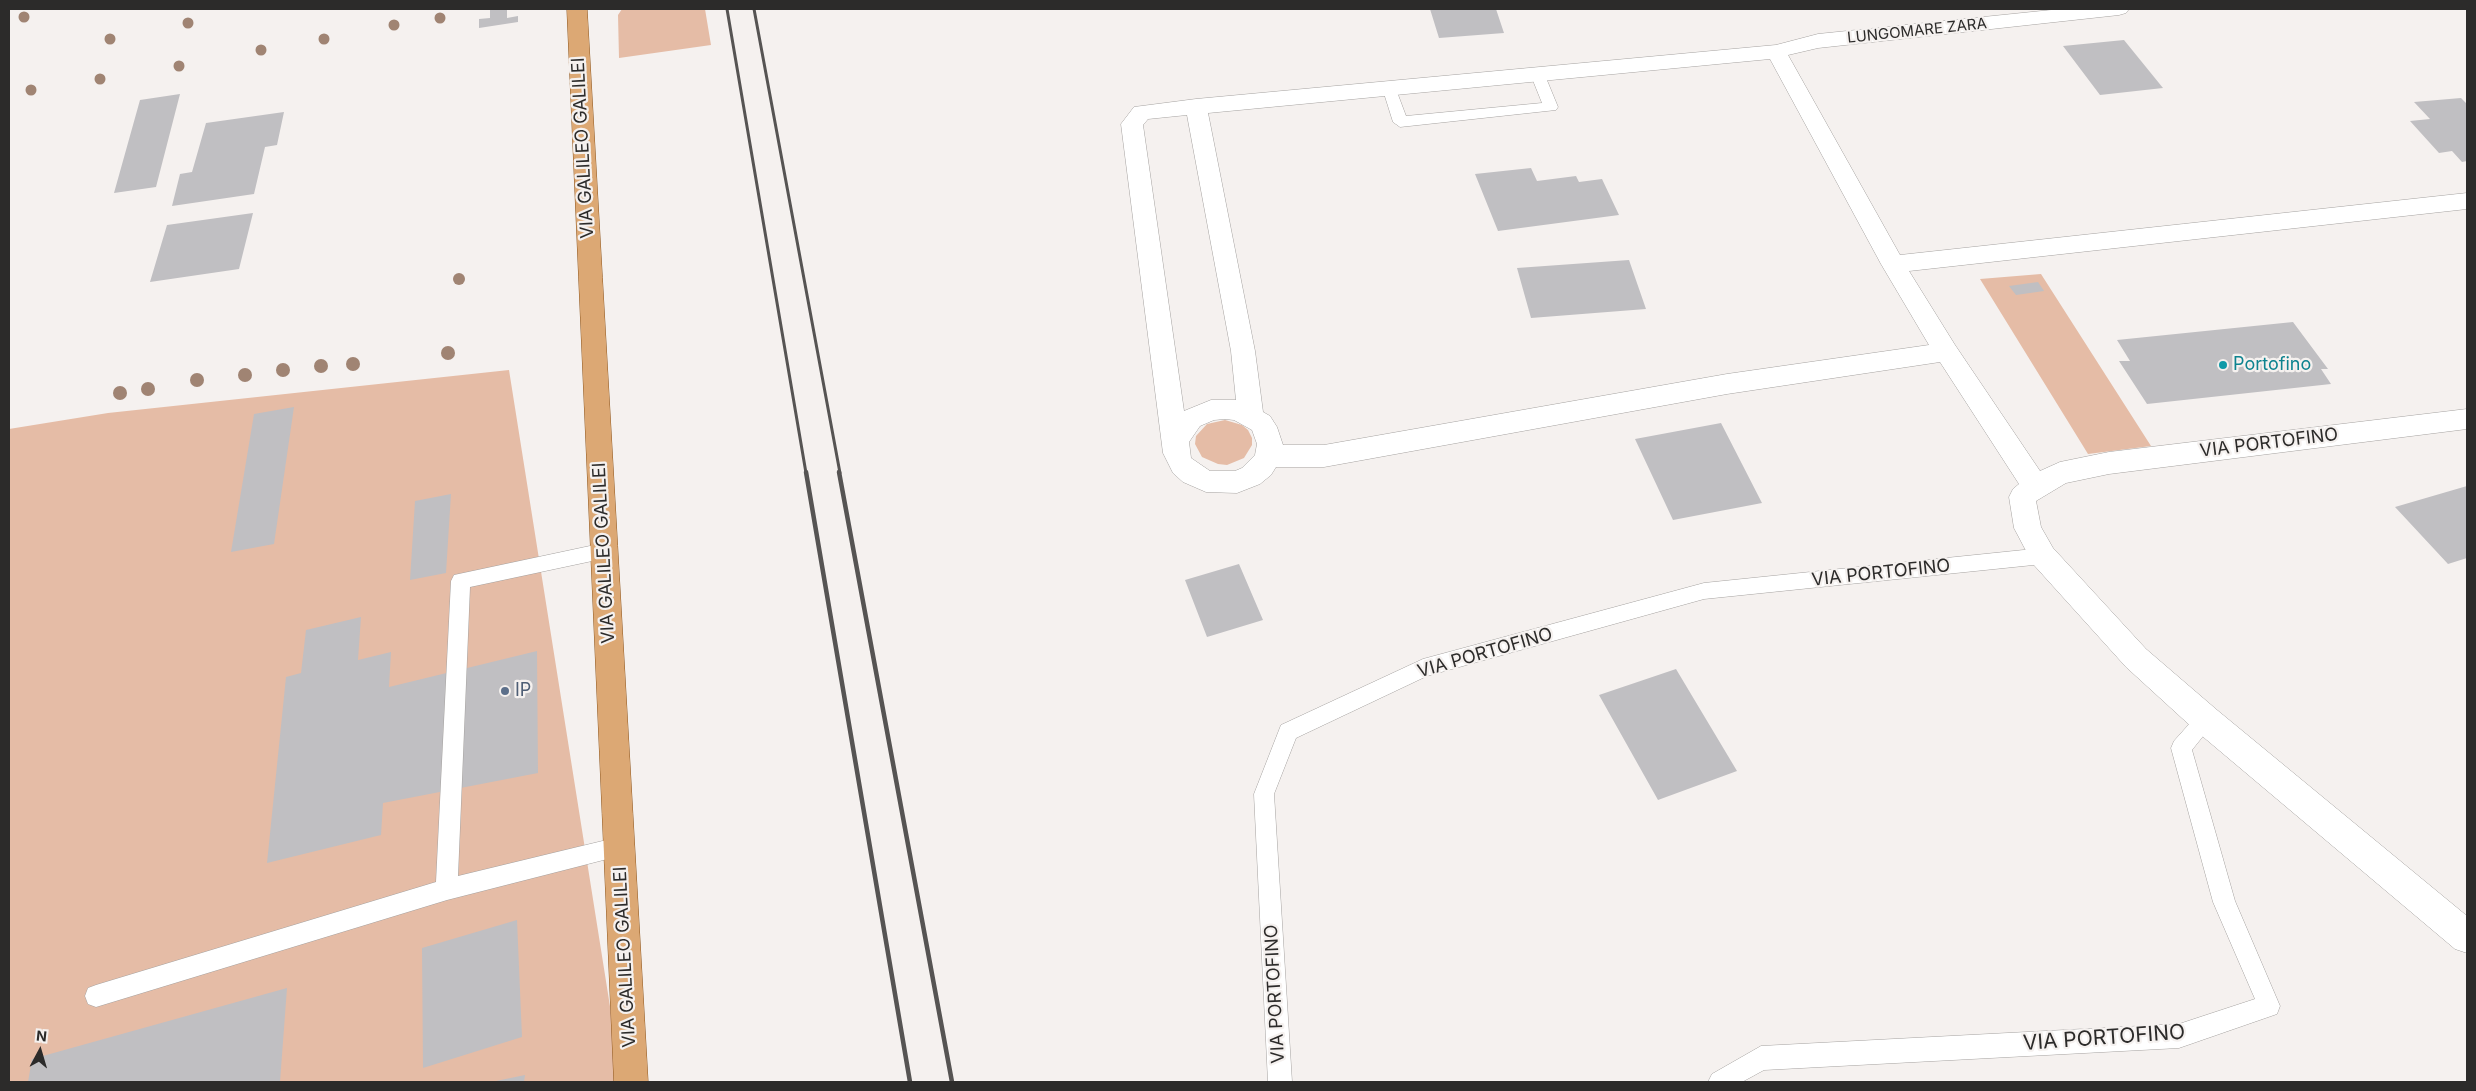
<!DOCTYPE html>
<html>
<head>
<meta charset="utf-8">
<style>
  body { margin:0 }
  #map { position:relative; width:2476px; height:1091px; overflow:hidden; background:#f5f1ef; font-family:Inter,sans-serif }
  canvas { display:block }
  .frame { position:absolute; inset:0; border:10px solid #2c2b2a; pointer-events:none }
  .north { position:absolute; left:15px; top:1026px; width:50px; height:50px; -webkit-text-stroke:4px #f5f1ef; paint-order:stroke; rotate:6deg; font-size:14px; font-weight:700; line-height:20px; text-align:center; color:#2c2b2a }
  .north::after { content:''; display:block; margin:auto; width:18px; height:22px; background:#2c2b2a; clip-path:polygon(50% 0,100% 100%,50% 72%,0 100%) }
</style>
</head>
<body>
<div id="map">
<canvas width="2476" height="1091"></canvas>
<div class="frame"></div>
<div class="north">N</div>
</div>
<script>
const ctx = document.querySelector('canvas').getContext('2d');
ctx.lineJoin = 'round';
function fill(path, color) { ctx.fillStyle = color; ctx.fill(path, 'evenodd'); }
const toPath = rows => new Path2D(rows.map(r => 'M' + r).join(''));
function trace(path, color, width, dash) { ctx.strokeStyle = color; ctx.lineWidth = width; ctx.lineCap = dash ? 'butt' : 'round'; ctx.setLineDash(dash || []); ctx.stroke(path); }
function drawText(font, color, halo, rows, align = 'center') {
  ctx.font = font + ' Inter,sans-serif'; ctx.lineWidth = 4.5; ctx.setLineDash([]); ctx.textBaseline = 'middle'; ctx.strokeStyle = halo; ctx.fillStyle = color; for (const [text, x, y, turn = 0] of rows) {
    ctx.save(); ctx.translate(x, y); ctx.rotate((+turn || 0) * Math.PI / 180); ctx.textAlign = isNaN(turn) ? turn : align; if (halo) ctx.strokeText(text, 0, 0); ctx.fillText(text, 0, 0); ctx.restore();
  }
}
const green = toPath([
  [622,9,705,9,711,45,619,58,618,15],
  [2041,274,2151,446,2088,454,1980,279],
  [509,370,622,1082,9,1082,9,429,108,413],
  [1225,420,1242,425,1248,430,1252,438,1252,445,1244,458,1227,465,1218,464,1202,457,1195,444,1196,436,1207,424]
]);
const building = toPath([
  [490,9,507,9,507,18,518,16,518,22,479,28,479,19,490,18],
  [1430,9,1496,9,1504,33,1439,38],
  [2124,40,2163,88,2100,95,2063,46],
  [180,94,156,187,114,193,140,100],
  [2461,98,2467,104,2467,161,2462,162,2452,151,2439,153,2410,121,2430,119,2414,102],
  [284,112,277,145,265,147,254,194,172,206,180,174,192,172,206,123],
  [1531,168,1537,181,1576,176,1579,182,1602,179,1619,215,1498,231,1475,174],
  [253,213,239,269,150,282,167,225],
  [1629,260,1646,309,1531,318,1517,268],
  [2038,282,2044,291,2016,295,2009,286],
  [2293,322,2328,369,2321,369,2331,384,2147,404,2119,361,2130,361,2117,340],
  [294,407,274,544,231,552,254,414],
  [1721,423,1762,503,1673,520,1635,439],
  [2467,486,2467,558,2448,564,2395,507],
  [451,494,446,573,410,580,415,501],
  [1239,564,1263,620,1207,637,1185,580],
  [361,617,358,660,391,652,389,687,537,651,538,773,383,803,381,835,267,863,286,677,301,673,306,630],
  [1676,669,1737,771,1658,800,1599,695],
  [517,920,522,1037,423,1068,422,948],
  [287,988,280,1082,28,1082,32,1059],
  [525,1075,524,1082,497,1082,496,1081]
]);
const lane = toPath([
  [1537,68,1544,73,1558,107,1556,110,1400,127,1393,122,1382,87,1389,82,1394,84,1406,116,1542,103,1530,73,1537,68],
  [604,543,611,545,613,551,611,557,470,587,458,876,619,837,627,840,630,847,627,854,447,900,96,1007,88,1004,85,996,88,988,96,985,436,882,451,581,454,575,604,543],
  [2043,548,2050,550,2052,556,2050,562,2043,564,1704,599,1427,676,1296,738,1274,794,1292,1082,1268,1082,1254,794,1281,725,1423,659,1704,583,2043,548],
  [2206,711,2213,713,2216,720,2192,750,2235,901,2280,1006,2277,1014,2179,1048,1764,1070,1742,1082,1708,1082,1712,1074,1761,1046,2179,1024,2255,999,2213,902,2171,748,2174,741,2199,713,2206,711]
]);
const street = toPath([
  [2061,9,2129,9,2126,13,2119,15,1818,48,1788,55,1900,255,2467,193,2467,209,1909,271,1955,345,2040,471,2060,462,2109,452,2467,409,2467,429,2109,474,2066,483,2036,501,2041,527,2053,548,2146,649,2217,710,2467,916,2467,953,2455,949,2195,730,2126,667,2033,564,2014,528,2009,497,2013,489,2019,484,1940,362,1727,394,1324,467,1276,467,1271,475,1260,484,1237,493,1206,492,1183,482,1173,473,1163,453,1121,124,1134,107,1196,99,1776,45,1818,34,2061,9],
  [1770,59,1881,264,1929,345,1727,374,1324,445,1283,445,1277,427,1270,416,1263,412,1255,351,1208,113,1770,59],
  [1187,115,1231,351,1236,400,1211,400,1184,411,1143,125,1148,119,1187,115],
  [1225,419,1234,420,1252,430,1257,444,1255,455,1242,468,1235,471,1210,471,1191,458,1189,442,1200,426,1214,420,1225,419]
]);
const primary = toPath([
  [567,9,587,9,648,1082,614,1082,567,9]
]);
const railFar1 = toPath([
  [727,9,806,473],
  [754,9,840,473]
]);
const rail = toPath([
  [806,472,910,1082],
  [839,472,952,1082]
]);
const trees = [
  [24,17,5.5],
  [440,18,5.5],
  [188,23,5.5],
  [394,25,5.5],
  [110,39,5.5],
  [324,39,5.5],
  [261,50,5.5],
  [179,66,5.5],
  [100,79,5.5],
  [31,90,5.5],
  [459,279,6],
  [448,353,7],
  [353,364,7],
  [321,366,7],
  [283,370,7],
  [245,375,7],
  [197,380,7],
  [148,389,7],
  [120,393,7]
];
const markers = [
  [2223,365,5,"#0f9aa8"],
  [505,691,5,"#5c6f8a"]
];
const farStreetnames = [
  ["LUNGOMARE ZARA",1917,31,-6]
];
const streetNames = [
  ["VIA GALILEO GALILEI",583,148,-93],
  ["VIA PORTOFINO",2269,443,-7],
  ["VIA GALILEO GALILEI",604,553,-93],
  ["VIA PORTOFINO",1881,573,-6],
  ["VIA PORTOFINO",1485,653,-16],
  ["VIA GALILEO GALILEI",625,957,-93],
  ["VIA PORTOFINO",1275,994,-93]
];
const cultureNames = [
  ["Portofino",2233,365]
];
const serviceNames = [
  ["IP",515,691]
];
const nearStreetnames = [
  ["VIA PORTOFINO",2104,1038,-4]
];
fill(green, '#e5bca6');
fill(building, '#c0bfc2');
trace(lane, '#a5a2a0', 1);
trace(street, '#a5a2a0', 1);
trace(primary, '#8f571e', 1);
fill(lane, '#fff');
fill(street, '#fff');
fill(primary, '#dca874');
trace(railFar1, '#565453', 3);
trace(rail, '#565453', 4.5);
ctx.fillStyle = '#a08473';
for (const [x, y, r] of trees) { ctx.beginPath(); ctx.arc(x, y, r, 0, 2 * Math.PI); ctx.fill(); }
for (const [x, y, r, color] of markers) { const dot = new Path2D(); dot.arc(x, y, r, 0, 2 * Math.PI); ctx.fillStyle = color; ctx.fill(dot); trace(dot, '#f5f1ef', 2); }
drawText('15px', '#2c2b2a', '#f5f1ef', farStreetnames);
drawText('18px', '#2c2b2a', '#f5f1ef', streetNames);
drawText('18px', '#0d838f', '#f5f1ef', cultureNames, 'left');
drawText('18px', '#4e5e75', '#f5f1ef', serviceNames, 'left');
drawText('21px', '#2c2b2a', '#f5f1ef', nearStreetnames);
</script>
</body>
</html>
